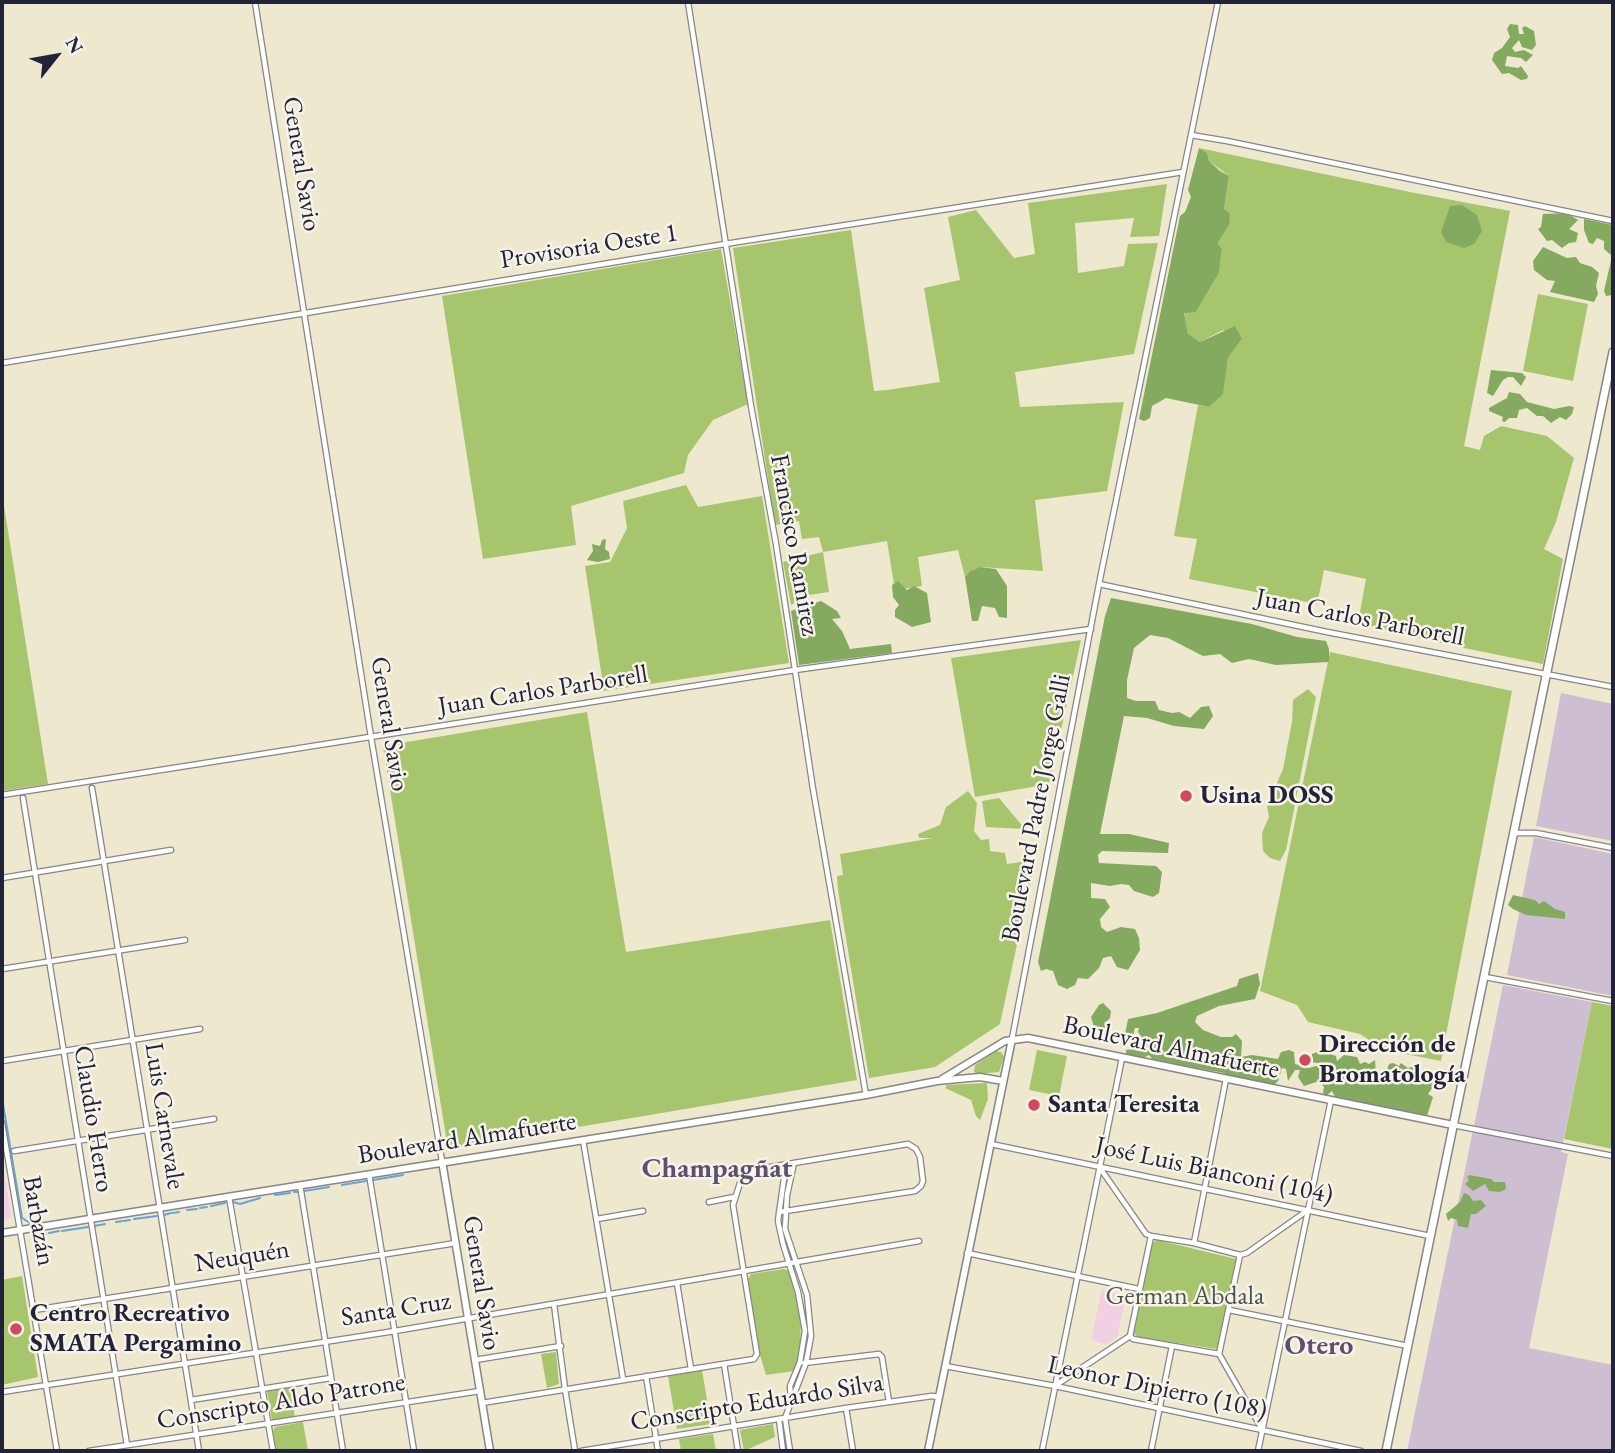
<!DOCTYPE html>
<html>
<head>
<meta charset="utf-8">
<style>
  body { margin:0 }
  #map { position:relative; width:1615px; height:1453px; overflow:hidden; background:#eee8cf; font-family:"EB Garamond",serif }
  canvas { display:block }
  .frame { position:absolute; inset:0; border:4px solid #22223b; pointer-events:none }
  .north { position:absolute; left:21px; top:21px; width:70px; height:70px; -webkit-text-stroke:5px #f7f3e8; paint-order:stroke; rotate:59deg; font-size:19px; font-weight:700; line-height:28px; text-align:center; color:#22223b }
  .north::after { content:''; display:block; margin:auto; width:24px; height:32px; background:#22223b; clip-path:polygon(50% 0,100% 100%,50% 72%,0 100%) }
</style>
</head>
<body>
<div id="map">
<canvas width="1615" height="1453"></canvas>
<div class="frame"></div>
<div class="north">N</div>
</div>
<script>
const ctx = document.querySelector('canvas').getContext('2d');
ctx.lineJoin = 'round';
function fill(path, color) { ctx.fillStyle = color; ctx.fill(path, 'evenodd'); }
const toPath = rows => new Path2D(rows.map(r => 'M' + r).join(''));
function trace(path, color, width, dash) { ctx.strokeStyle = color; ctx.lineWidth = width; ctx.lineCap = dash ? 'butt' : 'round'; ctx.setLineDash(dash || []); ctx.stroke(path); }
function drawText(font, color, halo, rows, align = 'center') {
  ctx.font = font + ' "EB Garamond",serif'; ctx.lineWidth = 5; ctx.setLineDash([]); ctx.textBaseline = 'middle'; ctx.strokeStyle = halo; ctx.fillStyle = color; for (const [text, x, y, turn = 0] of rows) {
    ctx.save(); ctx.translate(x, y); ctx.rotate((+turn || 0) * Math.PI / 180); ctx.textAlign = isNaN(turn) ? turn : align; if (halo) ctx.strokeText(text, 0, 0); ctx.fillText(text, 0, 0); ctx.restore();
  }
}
const built = toPath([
  [2,1160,12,1218,2,1220],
  [1102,1289,1126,1297,1117,1337,1106,1344,1091,1340]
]);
const industrial = toPath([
  [1561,693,1613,704,1613,841,1536,826],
  [1534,837,1613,854,1613,996,1507,975],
  [1503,985,1592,1002,1561,1152,1568,1154,1529,1348,1613,1365,1613,1451,1407,1451]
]);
const green = toPath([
  [1199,148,1410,192,1510,211,1464,446,1480,450,1484,436,1501,426,1547,436,1574,458,1556,522,1544,549,1563,559,1543,664,1454,646,1358,623,1366,579,1324,570,1317,604,1189,579,1197,539,1174,536,1198,405,1209,407,1222,394,1228,358,1242,339,1223,330,1200,342,1188,335,1184,312,1196,312,1219,273,1222,249,1218,243,1229,225,1224,209,1229,176,1209,161,1207,153],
  [1167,184,1159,236,1130,237,1134,218,1075,223,1078,273,1124,266,1128,244,1158,243,1134,354,1015,372,1020,407,1124,402,1107,491,1035,500,1043,571,980,567,970,571,965,577,958,550,918,557,922,586,895,590,887,541,823,552,829,592,809,595,791,605,783,562,823,552,819,537,802,539,799,521,775,525,733,248,851,230,874,391,887,390,940,382,924,288,960,280,948,217,976,210,1014,258,1035,254,1028,203],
  [721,249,748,404,713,420,688,455,684,473,571,506,576,545,483,559,442,296],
  [1538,294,1588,304,1573,381,1523,371],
  [686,485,698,507,762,496,789,663,604,691,585,566,610,562,627,528,623,501],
  [2,493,48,784,2,791],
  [1081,640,1049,784,975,797,951,658],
  [1330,652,1512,691,1441,1061,1385,1050,1360,1034,1308,1022,1297,1005,1260,991],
  [1308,689,1316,697,1286,850,1280,861,1270,858,1263,851,1262,833,1269,817,1267,806,1283,769,1292,722,1293,700],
  [587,712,626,952,830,920,857,1080,448,1149,383,746],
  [968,791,977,803,974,831,981,840,989,839,990,851,1005,853,1007,864,1035,860,1000,1024,935,1067,869,1078,838,890,837,876,843,875,840,854,933,838,919,838,918,834,940,825,946,807],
  [999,798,1025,829,986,827,982,801],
  [1592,1002,1613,1006,1613,1149,1564,1139],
  [1037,1050,1067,1056,1059,1096,1029,1090],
  [996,1051,1001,1052,1004,1057,999,1072,978,1074,974,1072,975,1065],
  [987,1083,988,1099,980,1120,976,1116,971,1100,945,1088,947,1085],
  [1157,1240,1236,1259,1217,1349,1138,1337,1133,1333,1152,1243],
  [784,1269,789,1271,799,1303,801,1320,800,1350,794,1371,766,1375,760,1355,748,1279,751,1274],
  [22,1276,38,1377,2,1385,2,1280],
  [556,1352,559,1384,547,1388,541,1354],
  [702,1370,711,1424,677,1429,668,1376],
  [290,1386,295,1418,272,1420,267,1392,269,1390],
  [303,1422,308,1451,276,1451,273,1431,275,1427],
  [773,1424,775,1437,744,1451,740,1430],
  [713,1434,716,1451,681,1451,679,1439]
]);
const forest = toPath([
  [1510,24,1518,25,1519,34,1524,34,1522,28,1525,26,1534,31,1536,45,1532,50,1522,47,1519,40,1512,48,1515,52,1524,50,1533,55,1526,62,1521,58,1507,56,1505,66,1518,68,1521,66,1528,76,1527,79,1521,80,1509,73,1502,74,1492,60,1494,53,1502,48,1510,37,1507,29],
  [1199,148,1207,153,1209,161,1220,171,1229,176,1224,209,1230,214,1229,225,1218,243,1222,249,1219,273,1196,312,1184,313,1188,334,1200,342,1235,326,1242,339,1228,358,1223,394,1209,407,1166,398,1152,406,1150,418,1144,421,1139,419,1180,216,1185,212,1191,197,1188,190],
  [1462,205,1477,215,1482,231,1474,244,1464,248,1446,242,1441,232,1450,206],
  [1567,213,1578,220,1569,229,1578,233,1576,242,1569,243,1562,248,1552,240,1547,241,1538,229,1541,227,1543,214],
  [1584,219,1613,225,1612,295,1606,296,1604,291,1612,256,1604,249,1604,241,1597,238,1593,244,1589,243,1584,230],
  [1543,247,1567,258,1576,257,1580,263,1592,267,1599,273,1596,286,1598,294,1594,302,1550,292,1555,281,1547,280,1534,270,1533,261],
  [1491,370,1522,373,1526,377,1521,386,1513,377,1508,377,1503,380,1493,396,1487,393],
  [1509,392,1520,394,1527,402,1554,409,1569,406,1574,407,1572,414,1566,420,1560,417,1551,423,1543,416,1537,416,1527,408,1519,410,1517,418,1509,418,1505,422,1502,421,1503,417,1489,411,1489,408,1507,398],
  [606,539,605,549,609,552,610,559,598,562,587,560,593,551,592,544,600,546,602,540],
  [980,567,996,569,1007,586,1007,618,999,617,995,608,982,606,978,621,972,621,965,577,970,571],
  [898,581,907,590,914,586,927,593,931,622,912,627,895,617,895,610,899,605,893,597,892,585],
  [1111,598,1252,624,1297,637,1326,641,1329,649,1329,662,1276,665,1249,659,1232,663,1220,654,1203,656,1168,638,1150,635,1134,648,1127,680,1127,698,1136,701,1155,701,1159,710,1172,713,1179,712,1190,718,1201,707,1209,706,1213,716,1204,729,1174,726,1147,718,1124,716,1100,834,1129,834,1169,843,1168,853,1102,851,1098,855,1099,863,1156,866,1162,872,1159,893,1153,897,1134,891,1129,885,1121,884,1110,886,1091,883,1091,898,1105,899,1110,907,1100,919,1101,927,1107,932,1121,927,1135,929,1139,938,1140,950,1128,970,1117,967,1111,956,1103,958,1099,968,1088,979,1078,978,1075,985,1067,989,1058,985,1053,971,1046,969,1041,971,1038,962,1105,616],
  [821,601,837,611,841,618,832,619,842,631,850,649,891,644,892,653,799,665,791,611],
  [1513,895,1535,900,1539,904,1544,901,1555,909,1565,912,1565,919,1526,915,1513,909,1508,905],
  [1258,973,1260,984,1255,999,1219,1006,1197,1016,1195,1022,1203,1030,1221,1037,1232,1037,1236,1034,1242,1041,1241,1057,1252,1055,1278,1059,1281,1052,1289,1050,1294,1052,1295,1064,1309,1068,1316,1066,1328,1067,1326,1065,1312,1062,1312,1054,1325,1049,1327,1053,1336,1056,1337,1061,1344,1055,1357,1057,1360,1064,1365,1062,1369,1064,1375,1060,1376,1073,1381,1075,1385,1075,1389,1064,1393,1063,1399,1066,1401,1063,1408,1068,1415,1066,1433,1080,1432,1088,1428,1094,1433,1097,1427,1116,1335,1097,1332,1091,1326,1096,1323,1093,1324,1087,1319,1081,1304,1086,1298,1077,1300,1070,1295,1070,1288,1081,1286,1069,1282,1068,1278,1081,1273,1086,1227,1076,1224,1073,1153,1060,1149,1055,1143,1058,1126,1056,1126,1050,1139,1048,1142,1038,1138,1032,1139,1028,1135,1028,1133,1035,1125,1034,1128,1019,1157,1013,1237,986,1239,979],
  [1103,1003,1111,1011,1110,1018,1106,1022,1107,1027,1100,1030,1094,1027,1091,1017,1099,1005],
  [1469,1175,1491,1179,1494,1182,1505,1182,1506,1189,1500,1192,1489,1191,1485,1184,1473,1191,1465,1184,1469,1180,1467,1177],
  [1464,1193,1469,1195,1473,1201,1481,1200,1486,1206,1476,1214,1471,1214,1468,1228,1458,1226,1457,1220,1451,1218,1448,1221,1446,1214,1460,1202]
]);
const stream = toPath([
  [2,1098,22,1218,30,1223],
  [373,1180,403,1175],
  [342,1185,366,1181],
  [304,1191,329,1187],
  [294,1192,298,1192],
  [275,1195,290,1193],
  [233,1202,240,1204,260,1198],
  [211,1206,225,1203],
  [200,1208,207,1207],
  [187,1210,197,1209],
  [173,1213,179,1212],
  [164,1215,171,1213],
  [134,1219,157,1216],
  [124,1221,130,1220],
  [116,1222,122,1221],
  [94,1226,105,1224],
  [62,1231,88,1227],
  [49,1233,59,1231],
  [32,1234,46,1234]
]);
const street = toPath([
  [255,2,371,737,442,1161],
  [688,2,751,406,776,544,813,789,866,1095],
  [1191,135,1218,2],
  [2,363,725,244,1183,172],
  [1099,584,1327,632,1613,687],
  [92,788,199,1451],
  [2,795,795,670,1091,629],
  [23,798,127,1445],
  [1514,833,1536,833,1613,848],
  [2,878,171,850],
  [2,969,185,940],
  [1485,977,1613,1001],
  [1012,1039,1100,579,1191,135,1227,141,1613,221],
  [2,1061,200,1029],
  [2,1123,57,1451],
  [1453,1125,1613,1156],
  [583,1140,623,1379],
  [991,1144,1430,1236],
  [14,1151,214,1119],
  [786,1164,778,1221,783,1244,798,1292,805,1331,800,1362,790,1386,791,1398],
  [1100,1168,1146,1234,1151,1236],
  [369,1174,414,1451],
  [300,1185,343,1451],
  [229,1197,273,1451],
  [709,1202,734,1197],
  [597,1219,643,1211],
  [1151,1236,1194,1243,1240,1255],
  [1194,1243,1226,1079],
  [967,1253,1139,1289],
  [1240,1255,1247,1253,1308,1210],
  [677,1283,691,1369],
  [554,1304,565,1389,575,1451],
  [34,1310,456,1243],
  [1229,1310,1408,1346],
  [1130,1336,1151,1236],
  [1130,1336,1133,1339,1219,1354],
  [1219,1354,1240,1255],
  [1219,1354,1262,1429],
  [475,1360,561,1346],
  [804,1363,879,1354,882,1357,889,1402],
  [724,1364,738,1451],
  [945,1366,1055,1386,1361,1451],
  [646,1376,658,1451],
  [1056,1385,1130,1336],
  [2,1392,395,1331,919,1241],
  [191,1400,331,1378],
  [482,1403,754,1359,757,1354,733,1205,740,1183,752,1172,770,1167,908,1144,916,1149,920,1157,923,1181,921,1186,915,1191,779,1212],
  [846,1408,853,1451],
  [779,1419,783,1451],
  [89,1451,480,1391],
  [581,1451,846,1408,932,1396,939,1397],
  [790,1451,785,1418,806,1363,811,1336,807,1295,785,1229,787,1195,794,1163],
  [1042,1451,1122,1058],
  [1151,1451,1172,1346],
  [1258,1451,1331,1100]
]);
const secondary = toPath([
  [942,1079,1005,1041,1028,1038,1453,1125],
  [442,1161,490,1451],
  [2,1233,866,1095,937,1081,980,1077,1003,1081],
  [928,1451,1012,1039]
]);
const primary = toPath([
  [1386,1451,1613,352]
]);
const markers = [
  [1186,796,7,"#d1495b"],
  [1305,1060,7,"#d1495b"],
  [1034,1105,7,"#d1495b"],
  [16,1329,7,"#d1495b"]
];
const streetNames = [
  ["General Savio",301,164,81],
  ["Provisoria Oeste 1",589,247,-9],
  ["Francisco Ramirez",794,545,80],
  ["Juan Carlos Parborell",1360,618,11],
  ["Juan Carlos Parborell",543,691,-9],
  ["General Savio",389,724,81],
  ["Boulevard Padre Jorge Galli",1037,808,-79],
  ["Boulevard Almafuerte",1171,1048,12],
  ["Luis Carnevale",164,1116,81],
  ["Claudio Herro",93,1119,81],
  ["Boulevard Almafuerte",467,1139,-9],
  ["José Luis Bianconi (104)",1214,1171,12],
  ["Barbazán",38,1221,80],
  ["Neuquén",242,1257,-9],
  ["General Savio",481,1283,81],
  ["Santa Cruz",396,1310,-9],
  ["Leonor Dipierro (108)",1157,1388,12],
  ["Conscripto Aldo Patrone",281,1402,-9],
  ["Conscripto Eduardo Silva",757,1403,-9]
];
const poiNames = [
  ["Usina DOSS",1200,796],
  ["Dirección de",1319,1045],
  ["Bromatología",1319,1075],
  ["Santa Teresita",1048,1105],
  ["Centro Recreativo",30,1314],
  ["SMATA Pergamino",30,1344]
];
const parkNames = [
  ["German Abdala",1185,1297]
];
const neighbourhoodNames = [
  ["Champagñat",717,1169],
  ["Otero",1319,1346]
];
fill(built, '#f1d0e4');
fill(industrial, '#cebed1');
fill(green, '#a6c56d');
fill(forest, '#84aa60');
trace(stream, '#63a7d8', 2);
trace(street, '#888585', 7);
trace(secondary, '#888585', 9);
trace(primary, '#888585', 10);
trace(street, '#fff', 4.5);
trace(secondary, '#fff', 6);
trace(primary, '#fff', 7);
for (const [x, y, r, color] of markers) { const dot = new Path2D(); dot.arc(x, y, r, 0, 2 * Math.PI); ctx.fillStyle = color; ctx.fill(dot); trace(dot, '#f7f3e8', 2.5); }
drawText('26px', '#22223b', '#f7f3e8', streetNames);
drawText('bold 26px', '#22223b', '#f7f3e8', poiNames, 'left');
drawText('26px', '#4a534a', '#f7f3e8', parkNames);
drawText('bold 28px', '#5b506e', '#f7f3e8', neighbourhoodNames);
</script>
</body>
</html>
